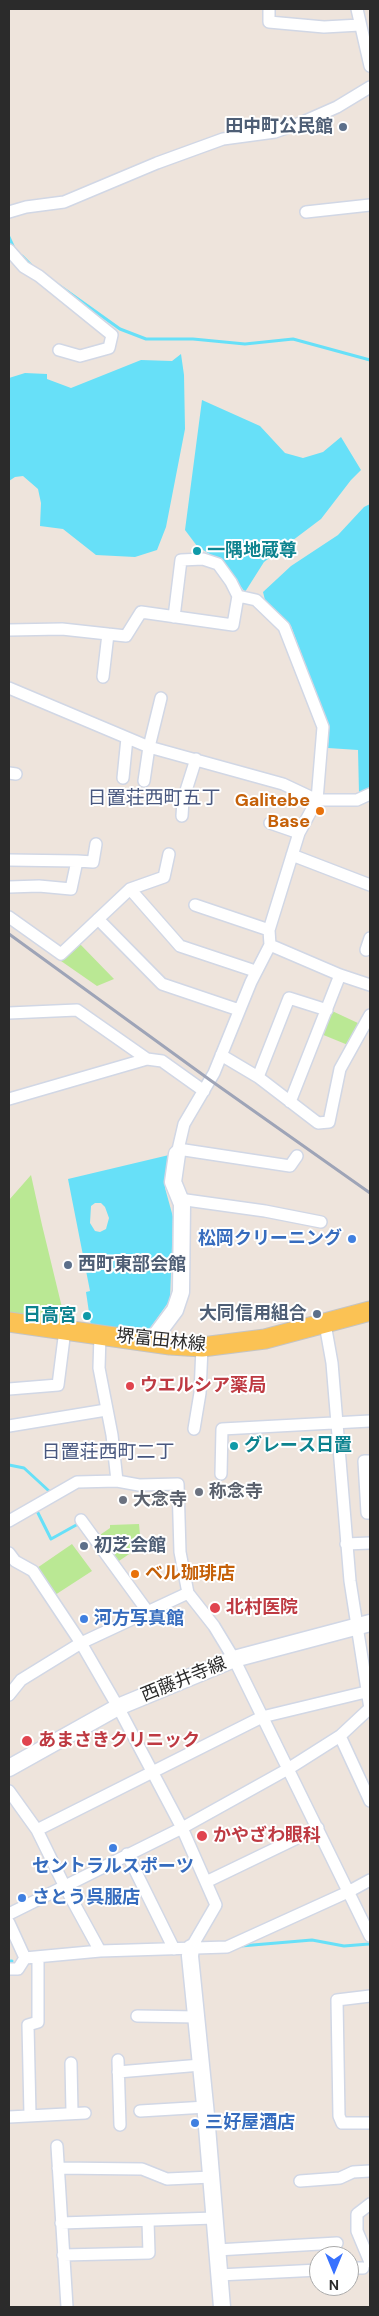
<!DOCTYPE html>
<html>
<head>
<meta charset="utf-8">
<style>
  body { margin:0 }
  #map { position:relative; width:379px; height:2316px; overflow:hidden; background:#eee4dc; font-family:"DM Sans",sans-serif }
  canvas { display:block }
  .frame { position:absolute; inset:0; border:10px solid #2b2b2b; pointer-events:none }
  .north { position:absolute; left:309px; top:2246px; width:50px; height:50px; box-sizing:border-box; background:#fff; border:1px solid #aaa; border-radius:50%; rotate:180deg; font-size:14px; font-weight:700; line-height:20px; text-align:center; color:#2b2b2b }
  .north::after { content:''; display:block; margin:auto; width:18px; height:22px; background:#3872ff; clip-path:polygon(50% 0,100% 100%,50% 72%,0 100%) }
</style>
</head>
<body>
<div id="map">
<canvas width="379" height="2316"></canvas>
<div class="frame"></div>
<div class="north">N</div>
</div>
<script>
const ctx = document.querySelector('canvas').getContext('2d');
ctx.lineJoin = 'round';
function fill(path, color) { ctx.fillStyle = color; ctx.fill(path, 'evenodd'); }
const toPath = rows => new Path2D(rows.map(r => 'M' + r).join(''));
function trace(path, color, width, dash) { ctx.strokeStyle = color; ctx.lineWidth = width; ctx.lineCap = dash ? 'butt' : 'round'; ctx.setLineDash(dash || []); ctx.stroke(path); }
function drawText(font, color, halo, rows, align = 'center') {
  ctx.font = font + ' "DM Sans","Noto Sans JP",sans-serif'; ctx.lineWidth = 4; ctx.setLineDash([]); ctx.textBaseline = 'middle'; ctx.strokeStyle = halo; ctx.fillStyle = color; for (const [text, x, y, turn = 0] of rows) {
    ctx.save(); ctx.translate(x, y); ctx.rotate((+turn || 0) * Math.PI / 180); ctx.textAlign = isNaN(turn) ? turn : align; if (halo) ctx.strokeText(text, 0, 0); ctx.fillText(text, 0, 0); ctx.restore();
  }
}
const green = toPath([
  [79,943,114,979,97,986,61,961],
  [330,1010,360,1024,348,1045,321,1034],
  [31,1175,42,1225,65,1320,9,1312,9,1200],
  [139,1524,141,1546,116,1563,97,1537,110,1528,110,1525],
  [72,1544,92,1571,55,1595,37,1568]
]);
const water = toPath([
  [181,354,184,375,185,429,166,527,157,550,135,557,96,555,63,529,40,526,41,503,38,489,23,476,15,477,9,481,9,378,25,373,47,374,47,379,71,388,141,360,172,361],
  [202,400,260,426,285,453,303,458,323,452,341,437,361,470,351,480,321,519,264,562,245,592,222,562,197,546,185,530],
  [370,504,370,791,359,793,358,750,328,748,329,728,291,626,265,600,263,592,291,566,338,535,364,507],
  [169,1155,165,1188,173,1217,170,1300,148,1331,91,1326,86,1292,90,1291,68,1179],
  [95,1203,101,1203,105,1207,109,1218,106,1229,100,1232,95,1231,90,1223,91,1206]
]);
const stream = toPath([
  [9,237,14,248],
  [22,256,32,266],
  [57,284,120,329,146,339,193,339,245,344,293,339,370,360],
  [9,1465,24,1468,49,1491,48,1496],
  [36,1509,51,1539,78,1524],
  [241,1946,312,1940,344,1946,369,1944],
  [9,1961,12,1961]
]);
const street = toPath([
  [269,9,269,22,324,27,360,25],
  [357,9,370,66],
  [9,212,26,207,64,202,157,163,223,139,275,132,303,122,337,107,370,87],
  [306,212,370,205],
  [9,250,24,267,39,276,112,335,109,348,80,356,59,350],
  [174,617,181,560,203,559,218,564,231,582,238,596],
  [9,630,62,629,126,636,141,612,233,625,238,596,256,600,284,627,323,727,317,800,283,784,149,747,9,688],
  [103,677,108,634],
  [9,773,16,774],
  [123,778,127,738],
  [144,781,149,747,161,698],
  [182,816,183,800,196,759],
  [270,823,299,833],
  [292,855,370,885],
  [9,860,77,861,71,889,39,886,9,887],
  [77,861,93,862,96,844],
  [130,889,180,946,255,971],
  [195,905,269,930],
  [9,917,61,954,130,889,164,877,169,854],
  [98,919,162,984,239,1010],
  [270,945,340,975,370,985],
  [366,950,370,938],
  [9,1013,77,1010,147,1059],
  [221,1055,258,1077,318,1123,329,1122,340,1069,370,1015],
  [258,1077,289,998,327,1010],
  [9,1099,147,1059,162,1061,204,1091],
  [290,1102,340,975],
  [178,1149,290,1166,297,1156],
  [177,1154,184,1124,214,1073,251,982,270,945,269,930,299,833,317,800,357,800,370,794],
  [179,1199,265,1211,321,1222],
  [325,1324,332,1363,350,1581,370,1709],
  [100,1335,99,1368,112,1435,117,1481],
  [9,1389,58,1385,65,1330],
  [9,1426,106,1410],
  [194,1429,200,1393,202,1347],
  [370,1461,364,1461,367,1513,370,1513],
  [221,1474,222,1429,370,1421],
  [81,1520,148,1612],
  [9,1521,77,1482,117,1481,139,1485,178,1484,180,1552,188,1593,214,1626,234,1659,370,1936],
  [346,1544,370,1543],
  [9,1553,15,1561,33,1571,81,1643,118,1707,182,1828,216,1905,191,1948],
  [9,1695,21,1680,81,1643,188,1593],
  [340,1736,370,1801],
  [9,1791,37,1830,65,1887,100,1951,227,1947,348,1892,370,1880],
  [37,1830,262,1717,370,1691],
  [127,1854,174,1949],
  [206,1882,318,1828],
  [9,1914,182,1828,288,1769,340,1736,370,1708],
  [9,1923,25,1958,18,1969,9,1969],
  [25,1958,100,1951],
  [370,1996,337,2000,339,2116,342,2123,370,2123],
  [137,2016,197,2017],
  [118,2060,120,2125],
  [71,2063,72,2112],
  [118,2072,201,2065],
  [140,2111,206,2107],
  [30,2115,28,2025,38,2022,38,1957],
  [9,2117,85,2113],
  [57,2146,67,2307],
  [58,2168,142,2169,167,2179,212,2177],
  [300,2181,340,2178,353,2172,370,2171],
  [370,2204,357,2214,357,2231,370,2262],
  [61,2223,215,2218],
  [217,2250,337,2243],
  [63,2255,149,2253,148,2221],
  [349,2268,363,2268],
  [219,2275,319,2270]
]);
const secondary = toPath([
  [151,1342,175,1310,181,1292,182,1204,173,1182,177,1154],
  [9,1768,118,1707,234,1659,370,1623],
  [191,1948,190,1956,206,2115,222,2307]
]);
const primary = toPath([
  [9,1322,170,1345,202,1347,265,1339,370,1311]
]);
const rail = toPath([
  [9,934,210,1080,370,1193]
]);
const markers = [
  [343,127,5,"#5c6f8a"],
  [197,551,5,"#0f9aa8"],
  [320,811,5,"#e8710a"],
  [352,1239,5,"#3f7fe0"],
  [68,1265,5,"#5c6f8a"],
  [317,1314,5,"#5c6f8a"],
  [87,1316,5,"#0f9aa8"],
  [130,1386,5,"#e0444e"],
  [234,1446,5,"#0f9aa8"],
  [199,1492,5,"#6b7280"],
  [123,1500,5,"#6b7280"],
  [84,1546,5,"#5c6f8a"],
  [135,1574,5,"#e8710a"],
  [215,1608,6,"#e0444e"],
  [84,1619,5,"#3f7fe0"],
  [27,1741,6,"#e0444e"],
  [202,1836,6,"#e0444e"],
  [113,1848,5,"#3f7fe0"],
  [22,1898,5,"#3f7fe0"],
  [195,2123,5,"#3f7fe0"]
];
const serviceNames = [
  ["田中町公民館",333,127],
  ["西町東部会館",78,1265,"left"],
  ["大同信用組合",307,1314],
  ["初芝会館",94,1546,"left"]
];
const cultureNames = [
  ["一隅地蔵尊",207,551],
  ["日高宮",77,1316,"right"],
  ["グレース日置",244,1446]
];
const foodNames = [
  ["Galitebe",310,801],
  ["Base",310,822],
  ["ベル珈琲店",145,1574,"left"]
];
const shopNames = [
  ["松岡クリーニング",342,1239,"right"],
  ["河方写真館",94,1619],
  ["セントラルスポーツ",113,1867,"center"],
  ["さとう呉服店",32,1898],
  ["三好屋酒店",205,2123]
];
const streetNames = [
  ["堺富田林線",161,1341,6],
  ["西藤井寺線",184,1680,-22]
];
const healthNames = [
  ["ウエルシア薬局",140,1386],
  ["北村医院",226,1608],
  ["あまさきクリニック",38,1741],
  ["かやざわ眼科",213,1836]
];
const worshipNames = [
  ["称念寺",209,1492],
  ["大念寺",133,1500]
];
const neighbourhoodNames = [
  ["日置荘西町五丁",154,799],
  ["日置荘西町二丁",108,1453]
];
fill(green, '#bae894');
fill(water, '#67e0f8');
trace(stream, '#67e0f8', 3);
trace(street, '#d1d7e5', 14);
trace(secondary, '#d1d7e5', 19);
trace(primary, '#c4c4c4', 21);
trace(street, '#fff', 11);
trace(secondary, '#fff', 16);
trace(primary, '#fbc254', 19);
trace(rail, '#9ea4b7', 3);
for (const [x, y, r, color] of markers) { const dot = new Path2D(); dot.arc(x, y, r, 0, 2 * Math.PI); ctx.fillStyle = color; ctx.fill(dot); trace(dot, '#fff', 2); }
drawText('bold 18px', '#4e5e75', '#fff', serviceNames, 'right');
drawText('bold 18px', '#0d838f', '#fff', cultureNames, 'left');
drawText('bold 18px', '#c56008', '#fff', foodNames, 'right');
drawText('bold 18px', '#366cbe', '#fff', shopNames, 'left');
drawText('18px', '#2b2b2b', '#fff', streetNames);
drawText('bold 18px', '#be3a42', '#fff', healthNames, 'left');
drawText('bold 18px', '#5b616d', '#fff', worshipNames, 'left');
drawText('19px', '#48577f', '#fff', neighbourhoodNames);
</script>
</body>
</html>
